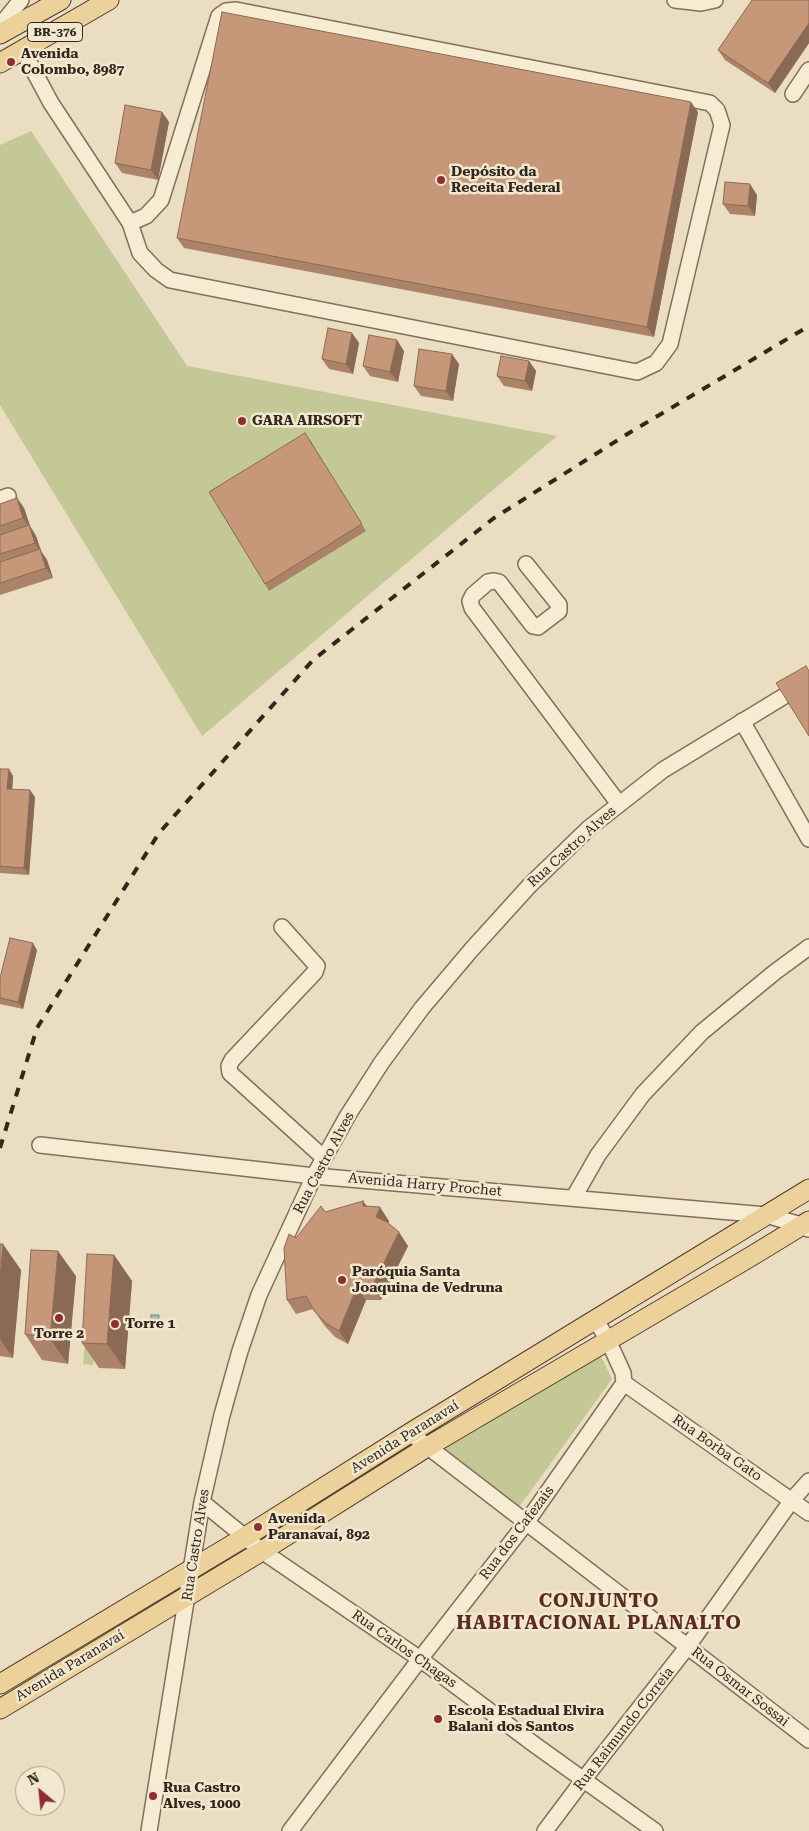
<!DOCTYPE html>
<html>
<head>
<meta charset="utf-8">
<style>
  body { margin:0 }
  #map { position:relative; width:809px; height:1831px; overflow:hidden; background:#eaddc1; font-family:"Roboto Serif",serif }
  canvas { display:block }
  .north { position:absolute; left:15px; top:1766px; width:50px; height:50px; box-sizing:border-box; background:#f2e8d0; border:1px solid #a69b88; border-radius:50%; rotate:332deg; font-size:14px; font-weight:700; line-height:20px; text-align:center; color:#33271d }
  .north::after { content:''; display:block; margin:auto; width:18px; height:22px; background:#8e2e30; clip-path:polygon(50% 0,100% 100%,50% 72%,0 100%) }
</style>
</head>
<body>
<div id="map">
<canvas width="809" height="1831"></canvas>
<div class="north">N</div>
</div>
<script>
const ctx = document.querySelector('canvas').getContext('2d');
ctx.lineJoin = 'round';
function fill(path, color) { ctx.fillStyle = color; ctx.fill(path, 'evenodd'); }
const toPath = rows => new Path2D(rows.map(r => 'M' + r).join(''));
function trace(path, color, width, dash) { ctx.strokeStyle = color; ctx.lineWidth = width; ctx.lineCap = dash ? 'butt' : 'round'; ctx.setLineDash(dash || []); ctx.stroke(path); }
function drawText(font, color, halo, rows, align = 'center') {
  ctx.font = font + ' "Roboto Serif",serif'; ctx.lineWidth = 5; ctx.setLineDash([]); ctx.textBaseline = 'middle'; ctx.strokeStyle = halo; ctx.fillStyle = color; for (const [text, x, y, turn = 0] of rows) {
    ctx.save(); ctx.translate(x, y); ctx.rotate((+turn || 0) * Math.PI / 180); ctx.textAlign = isNaN(turn) ? turn : align; if (halo) ctx.strokeText(text, 0, 0); ctx.fillText(text, 0, 0); ctx.restore();
  }
}
const green = toPath([
  [31,131,187,366,557,436,202,736,0,405,0,145],
  [88,1307,97,1309,93,1365,83,1364],
  [600,1354,612,1379,519,1507,439,1446]
]);
const water = toPath([
  [151,1315,159,1315,158,1328,150,1328,151,1315]
]);
const minor = toPath([
  [675,0,701,3,715,0],
  [0,26,21,0],
  [23,51,51,103,130,223,146,216,161,200,219,16,226,11,236,10,710,103,717,110,722,125,670,344,656,363,637,372,170,280,156,270,140,253,130,223],
  [793,94,809,70],
  [0,499,8,496],
  [526,564,559,605,559,611,538,627,533,626,499,582,494,581,488,582,473,595,470,601,472,608,619,804],
  [742,721,809,839],
  [282,927,317,966,315,972,232,1060,229,1066,230,1073,324,1158],
  [40,1145,314,1176,766,1215,801,1225,808,1229],
  [574,1197,598,1155,643,1094,702,1032,775,972,809,947],
  [624,1383,809,1513],
  [410,1433,809,1740],
  [202,1502,262,1551,420,1659,535,1745,655,1831],
  [149,1831,202,1502,222,1415,240,1351,259,1295,314,1176,348,1115,382,1062,422,1008,472,949,530,885,589,828,663,770,809,681],
  [290,1831,420,1659,526,1523,624,1383,623,1373,608,1340,595,1319],
  [545,1831,584,1779,688,1646,792,1500,809,1481]
]);
const major = toPath([
  [0,34,61,0],
  [0,63,109,0],
  [0,1684,245,1537,410,1433,809,1189],
  [0,1709,262,1551,427,1447,750,1257,809,1221]
]);
const rail = toPath([
  [0,1148,37,1028,159,833,313,660,494,518,629,433,809,326]
]);
const wall = toPath([
  [809,0,809,43,775,93,725,60,718,50],
  [162,112,169,122,158,180,122,173,115,163],
  [698,112,654,337,184,248,177,238],
  [757,195,755,216,730,214,723,204],
  [352,333,359,343,353,374,329,369,322,359],
  [404,351,398,382,370,376,363,366],
  [529,361,536,371,532,391,504,386,497,376],
  [459,364,453,401,421,396,414,386],
  [310,440,366,531,269,591,265,584],
  [17,498,24,508,30,526,36,536,41,551,47,560,53,578,0,595,0,504],
  [0,769,13,776,12,789,35,797,29,875,0,873],
  [37,950,23,1009,0,1004,0,978],
  [367,1207,389,1221,388,1223,408,1246,381,1300,366,1300,348,1344,335,1337,324,1325,313,1309,296,1314,287,1300,296,1238,325,1212],
  [0,1244,21,1270,13,1358,0,1356],
  [114,1255,132,1281,125,1369,99,1368,82,1343],
  [76,1276,68,1364,42,1360,25,1334]
]);
const shadedWall = toPath([
  [809,23,809,43,775,93,768,83],
  [691,102,698,112,654,337,647,327],
  [162,112,169,122,158,180,151,170],
  [750,184,757,195,755,216,748,206],
  [352,333,359,343,353,374,346,364],
  [397,340,404,351,398,382,390,372],
  [452,354,459,364,453,401,446,391],
  [529,361,536,371,532,391,525,381],
  [17,498,24,508,30,526,36,536,41,551,47,560,53,578,46,568,41,552,35,543,30,528,23,518],
  [9,769,13,776,12,795,7,789],
  [30,790,35,797,29,875,24,868],
  [33,943,37,950,23,1009,18,1002],
  [363,1201,373,1214,363,1206],
  [380,1207,389,1221,385,1231,376,1217],
  [399,1232,408,1246,381,1300,372,1287],
  [3,1244,21,1270,13,1358,0,1339,0,1280],
  [58,1251,76,1276,68,1364,50,1339],
  [114,1255,132,1281,125,1369,107,1344],
  [357,1287,366,1300,348,1344,339,1331]
]);
const building = toPath([
  [752,0,809,0,809,23,768,83,718,50,752,0],
  [222,12,691,102,647,327,177,238,222,12],
  [125,105,162,112,151,170,115,163,125,105],
  [725,182,750,184,748,206,723,204,725,182],
  [328,328,352,333,346,364,322,359,328,328],
  [369,335,397,340,390,372,363,366,369,335],
  [419,349,452,354,446,391,414,386,419,349],
  [501,356,529,361,525,381,497,376,501,356],
  [305,433,362,524,265,584,209,492,305,433],
  [17,498,23,518,0,526,0,504,17,498],
  [29,525,35,543,0,554,0,535,29,525],
  [40,549,46,568,0,583,0,562,40,549],
  [806,666,809,671,809,736,776,683,806,666],
  [0,769,9,769,7,789,30,790,24,868,0,866,0,769],
  [10,938,33,943,18,1002,0,998,0,978,10,938],
  [363,1201,363,1206,380,1207,376,1217,387,1222,399,1232,372,1287,357,1287,339,1331,326,1323,315,1312,306,1296,287,1300,284,1248,289,1234,296,1238,321,1206,325,1212,363,1201],
  [0,1244,3,1244,0,1280,0,1244],
  [31,1250,58,1251,50,1339,25,1334,31,1250],
  [87,1254,114,1255,107,1344,82,1343,87,1254]
]);
const markers = [
  [11,62,5,"#8e2e30"],
  [441,180,5,"#8e2e30"],
  [242,421,5,"#8e2e30"],
  [342,1280,5,"#8e2e30"],
  [59,1318,5,"#8e2e30"],
  [115,1324,5,"#8e2e30"],
  [258,1527,5,"#8e2e30"],
  [438,1719,5,"#8e2e30"],
  [153,1796,5,"#8e2e30"]
];
const shields = [
  [55,32,55]
];
const shieldNames = [
  ["BR-376",55,32]
];
const poiNames = [
  ["Avenida",21,54],
  ["Colombo, 8987",21,70],
  ["Depósito da",451,172],
  ["Receita Federal",451,188],
  ["GARA AIRSOFT",252,421],
  ["Paróquia Santa",352,1272],
  ["Joaquina de Vedruna",352,1288],
  ["Torre 1",125,1324],
  ["Torre 2",59,1334,"center"],
  ["Avenida",268,1519],
  ["Paranavaí, 892",268,1535],
  ["Escola Estadual Elvira",448,1711],
  ["Balani dos Santos",448,1727],
  ["Rua Castro",163,1788],
  ["Alves, 1000",163,1804]
];
const streetNames = [
  ["Rua Castro Alves",572,847,-42],
  ["Rua Castro Alves",324,1163,-62],
  ["Avenida Harry Prochet",425,1185,5],
  ["Avenida Paranavaí",405,1437,-32],
  ["Rua Borba Gato",717,1448,35],
  ["Rua dos Cafezais",517,1533,-53],
  ["Rua Castro Alves",196,1545,-81],
  ["Rua Carlos Chagas",404,1649,35],
  ["Avenida Paranavaí",70,1666,-31],
  ["Rua Osmar Sossai",740,1687,38],
  ["Rua Raimundo Correia",624,1729,-52]
];
const districtNames = [
  ["CONJUNTO",599,1601],
  ["HABITACIONAL PLANALTO",599,1623]
];
fill(green, '#c3c896');
fill(water, '#a3bdb5');
trace(water, '#6b8a82', 1);
trace(minor, '#836f5a', 18);
trace(major, '#503d2e', 21);
trace(minor, '#f6ebd3', 15);
trace(major, '#ecd19a', 19);
trace(rail, '#33271d', 4, [9, 9]);
fill(wall, '#aa8368');
fill(shadedWall, '#8b6a55');
fill(building, '#c69879');
trace(building, '#8b6a55', 1);
for (const [x, y, r, color] of markers) { const dot = new Path2D(); dot.arc(x, y, r, 0, 2 * Math.PI); ctx.fillStyle = color; ctx.fill(dot); trace(dot, '#f2e8d0', 2); }
for (const [x, y, w] of shields) { const box = new Path2D(); box.roundRect(x - w / 2, y - 9.5, w, 19, 4); ctx.fillStyle = '#f2e8d0'; ctx.fill(box); trace(box, '#33271d', 1); }
drawText('bold 12px', '#33271d', null, shieldNames);
drawText('bold 14px', '#33271d', '#f2e8d0', poiNames, 'left');
drawText('14px', '#33271d', '#f2e8d0', streetNames);
ctx.letterSpacing = '1px';
drawText('bold 19px', '#5d2b1f', '#f2e8d0', districtNames);
ctx.letterSpacing = '0px';
</script>
</body>
</html>
